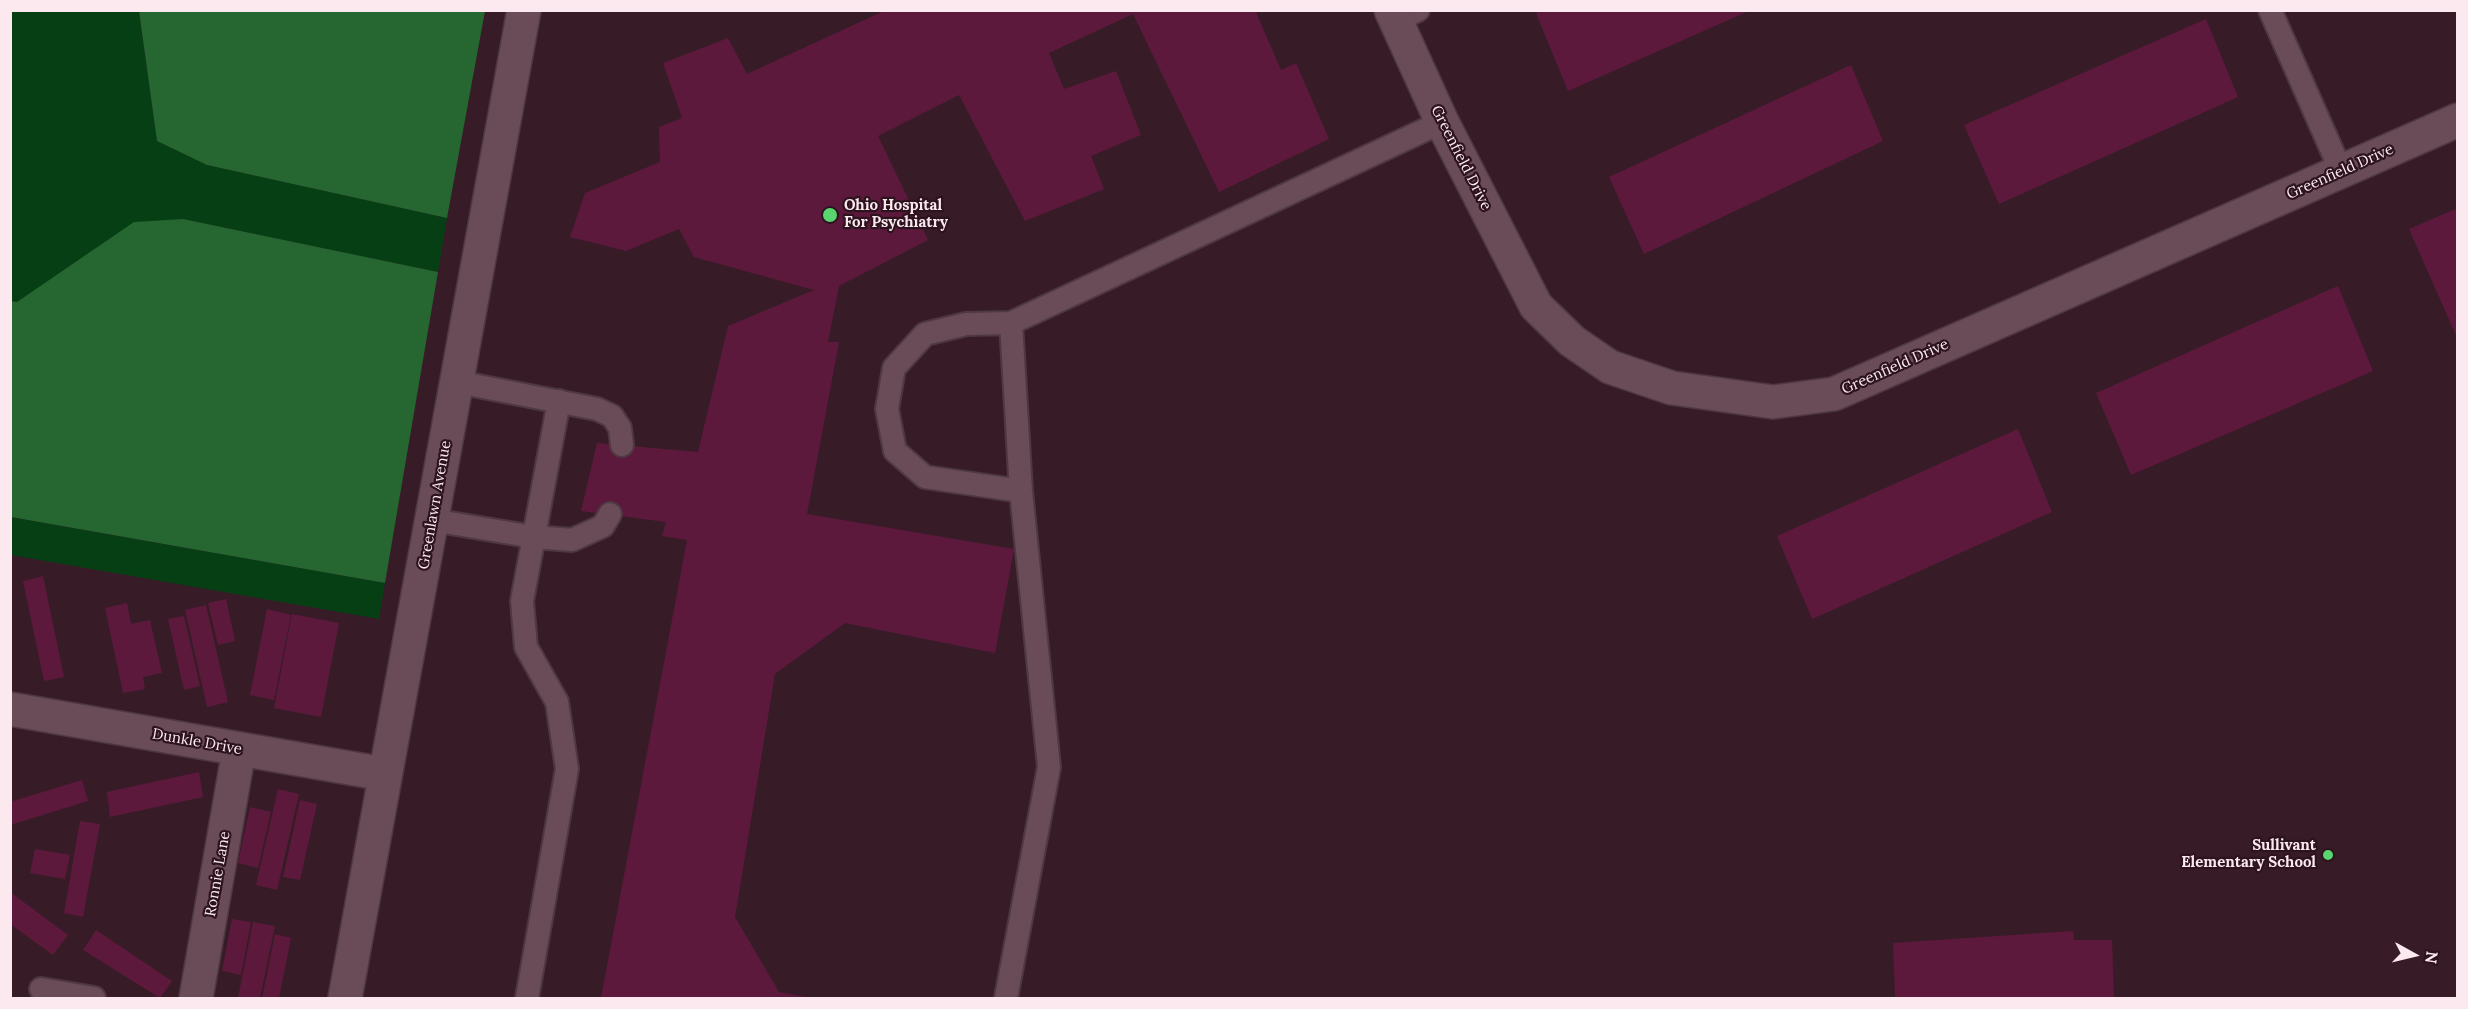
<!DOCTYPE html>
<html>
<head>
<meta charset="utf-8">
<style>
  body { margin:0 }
  #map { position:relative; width:2468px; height:1009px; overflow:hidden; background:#371c28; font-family:Lora,serif }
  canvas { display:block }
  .frame { position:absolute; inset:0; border:12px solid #fce9f0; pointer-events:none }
  .north { position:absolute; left:2384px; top:925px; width:60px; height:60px; -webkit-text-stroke:4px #2c131e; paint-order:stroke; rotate:98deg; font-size:16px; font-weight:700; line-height:24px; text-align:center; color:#fce9f0 }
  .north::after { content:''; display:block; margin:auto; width:21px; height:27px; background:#fce9f0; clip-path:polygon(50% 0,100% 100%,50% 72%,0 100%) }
</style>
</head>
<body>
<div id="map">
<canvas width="2468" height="1009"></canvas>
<div class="frame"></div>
<div class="north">N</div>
</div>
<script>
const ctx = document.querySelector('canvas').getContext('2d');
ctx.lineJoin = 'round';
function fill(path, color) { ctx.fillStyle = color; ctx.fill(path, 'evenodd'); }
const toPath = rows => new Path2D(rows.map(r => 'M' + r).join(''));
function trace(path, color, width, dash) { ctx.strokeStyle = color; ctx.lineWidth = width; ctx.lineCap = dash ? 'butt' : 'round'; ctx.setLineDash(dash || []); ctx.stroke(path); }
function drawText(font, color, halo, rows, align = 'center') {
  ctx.font = font + ' Lora,serif'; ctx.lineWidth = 4.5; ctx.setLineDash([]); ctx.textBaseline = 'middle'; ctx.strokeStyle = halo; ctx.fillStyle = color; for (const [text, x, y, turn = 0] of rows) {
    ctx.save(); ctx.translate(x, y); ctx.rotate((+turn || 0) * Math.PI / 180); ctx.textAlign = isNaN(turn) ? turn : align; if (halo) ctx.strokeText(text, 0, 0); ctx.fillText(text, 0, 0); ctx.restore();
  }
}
const green = toPath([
  [11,11,139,11,157,141,207,165,447,218,438,272,183,219,17,302,11,301],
  [10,517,385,583,379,619,11,555]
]);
const forest = toPath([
  [139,11,485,11,447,218,207,165,157,141],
  [183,219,438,272,385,583,11,517,11,301,17,302,134,222]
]);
const building = toPath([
  [886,10,1255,10,1281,70,1296,63,1329,139,1219,192,1133,14,1049,53,1064,89,1116,71,1141,135,1091,156,1104,189,1025,221,959,95,878,136,928,240,839,286,828,342,839,342,807,514,1014,549,995,653,845,623,775,674,735,917,779,992,811,998,601,998,687,540,662,536,666,522,581,511,597,443,698,452,728,326,814,290,694,257,679,229,626,251,570,237,585,193,660,162,659,127,682,118,663,63,728,38,747,74],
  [1541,10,1751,10,1568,91,1536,13],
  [2206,19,2238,97,1999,204,1964,125],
  [1851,65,1883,141,1644,254,1609,177],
  [2458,208,2458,340,2409,229],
  [2338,286,2373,371,2131,475,2096,393],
  [2018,429,2052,512,1812,619,1777,536],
  [43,576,64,677,44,681,23,581],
  [226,599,235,641,218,645,208,603],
  [127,603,131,624,150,620,162,673,143,677,145,689,123,693,105,608],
  [206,605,228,702,207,707,185,610],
  [267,609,291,615,274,700,250,695],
  [292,614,339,623,321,717,274,708],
  [184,616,200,686,184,690,168,619],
  [199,772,203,797,110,817,107,792],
  [82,780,88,801,10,825,10,802],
  [278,789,299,794,277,890,256,885],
  [300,800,317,804,300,880,283,877],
  [250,807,271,812,258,868,238,863],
  [80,821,100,824,83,917,64,913],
  [35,849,70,855,65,879,30,873],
  [10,892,68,935,53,955,10,924],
  [232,919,251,922,241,975,222,971],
  [253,922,275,926,260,998,238,998],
  [96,930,172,981,160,998,83,950],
  [2073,931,2074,940,2112,940,2114,998,1895,998,1893,943],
  [275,934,291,938,279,998,262,998]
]);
const lane = toPath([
  [2270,10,2341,171],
  [1395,21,1418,10],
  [1011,323,966,324,925,334,894,368,887,409,895,451,925,477,1021,491],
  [457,382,597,409,612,416,620,428,622,445],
  [432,520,534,537,572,540,603,526,610,514],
  [41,989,94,998],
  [527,998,567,769,557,702,526,647,522,601,559,401],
  [1006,998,1049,767,1021,491,1011,323,1442,122]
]);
const street = toPath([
  [1391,10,1442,122,1536,306,1572,341,1610,367,1672,388,1773,402,1834,394,2458,120],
  [10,709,384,774],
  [196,998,239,750],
  [345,998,524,10]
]);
const markers = [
  [830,215,8,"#59d56f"],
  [2328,855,6,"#59d56f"]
];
const streetNames = [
  ["Greenfield Drive",1461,158,63],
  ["Greenfield Drive",2340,172,-24],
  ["Greenfield Drive",1895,367,-24],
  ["Greenlawn Avenue",435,505,-80],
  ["Dunkle Drive",197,742,10],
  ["Ronnie Lane",218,874,-80]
];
const poiNames = [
  ["Ohio Hospital",844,206],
  ["For Psychiatry",844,223],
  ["Sullivant",2316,846,"right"],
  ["Elementary School",2316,863,"right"]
];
fill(green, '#073f15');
fill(forest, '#256631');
fill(building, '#5d193c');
trace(lane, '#4e3842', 26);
trace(street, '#4e3842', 36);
trace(lane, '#6a4b58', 22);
trace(street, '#6a4b58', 33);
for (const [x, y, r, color] of markers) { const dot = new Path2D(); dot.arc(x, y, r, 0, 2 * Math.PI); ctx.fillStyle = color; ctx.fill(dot); trace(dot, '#2c131e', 2); }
drawText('15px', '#fce9f0', '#2c131e', streetNames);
drawText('bold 15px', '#fce9f0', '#2c131e', poiNames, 'left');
</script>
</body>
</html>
